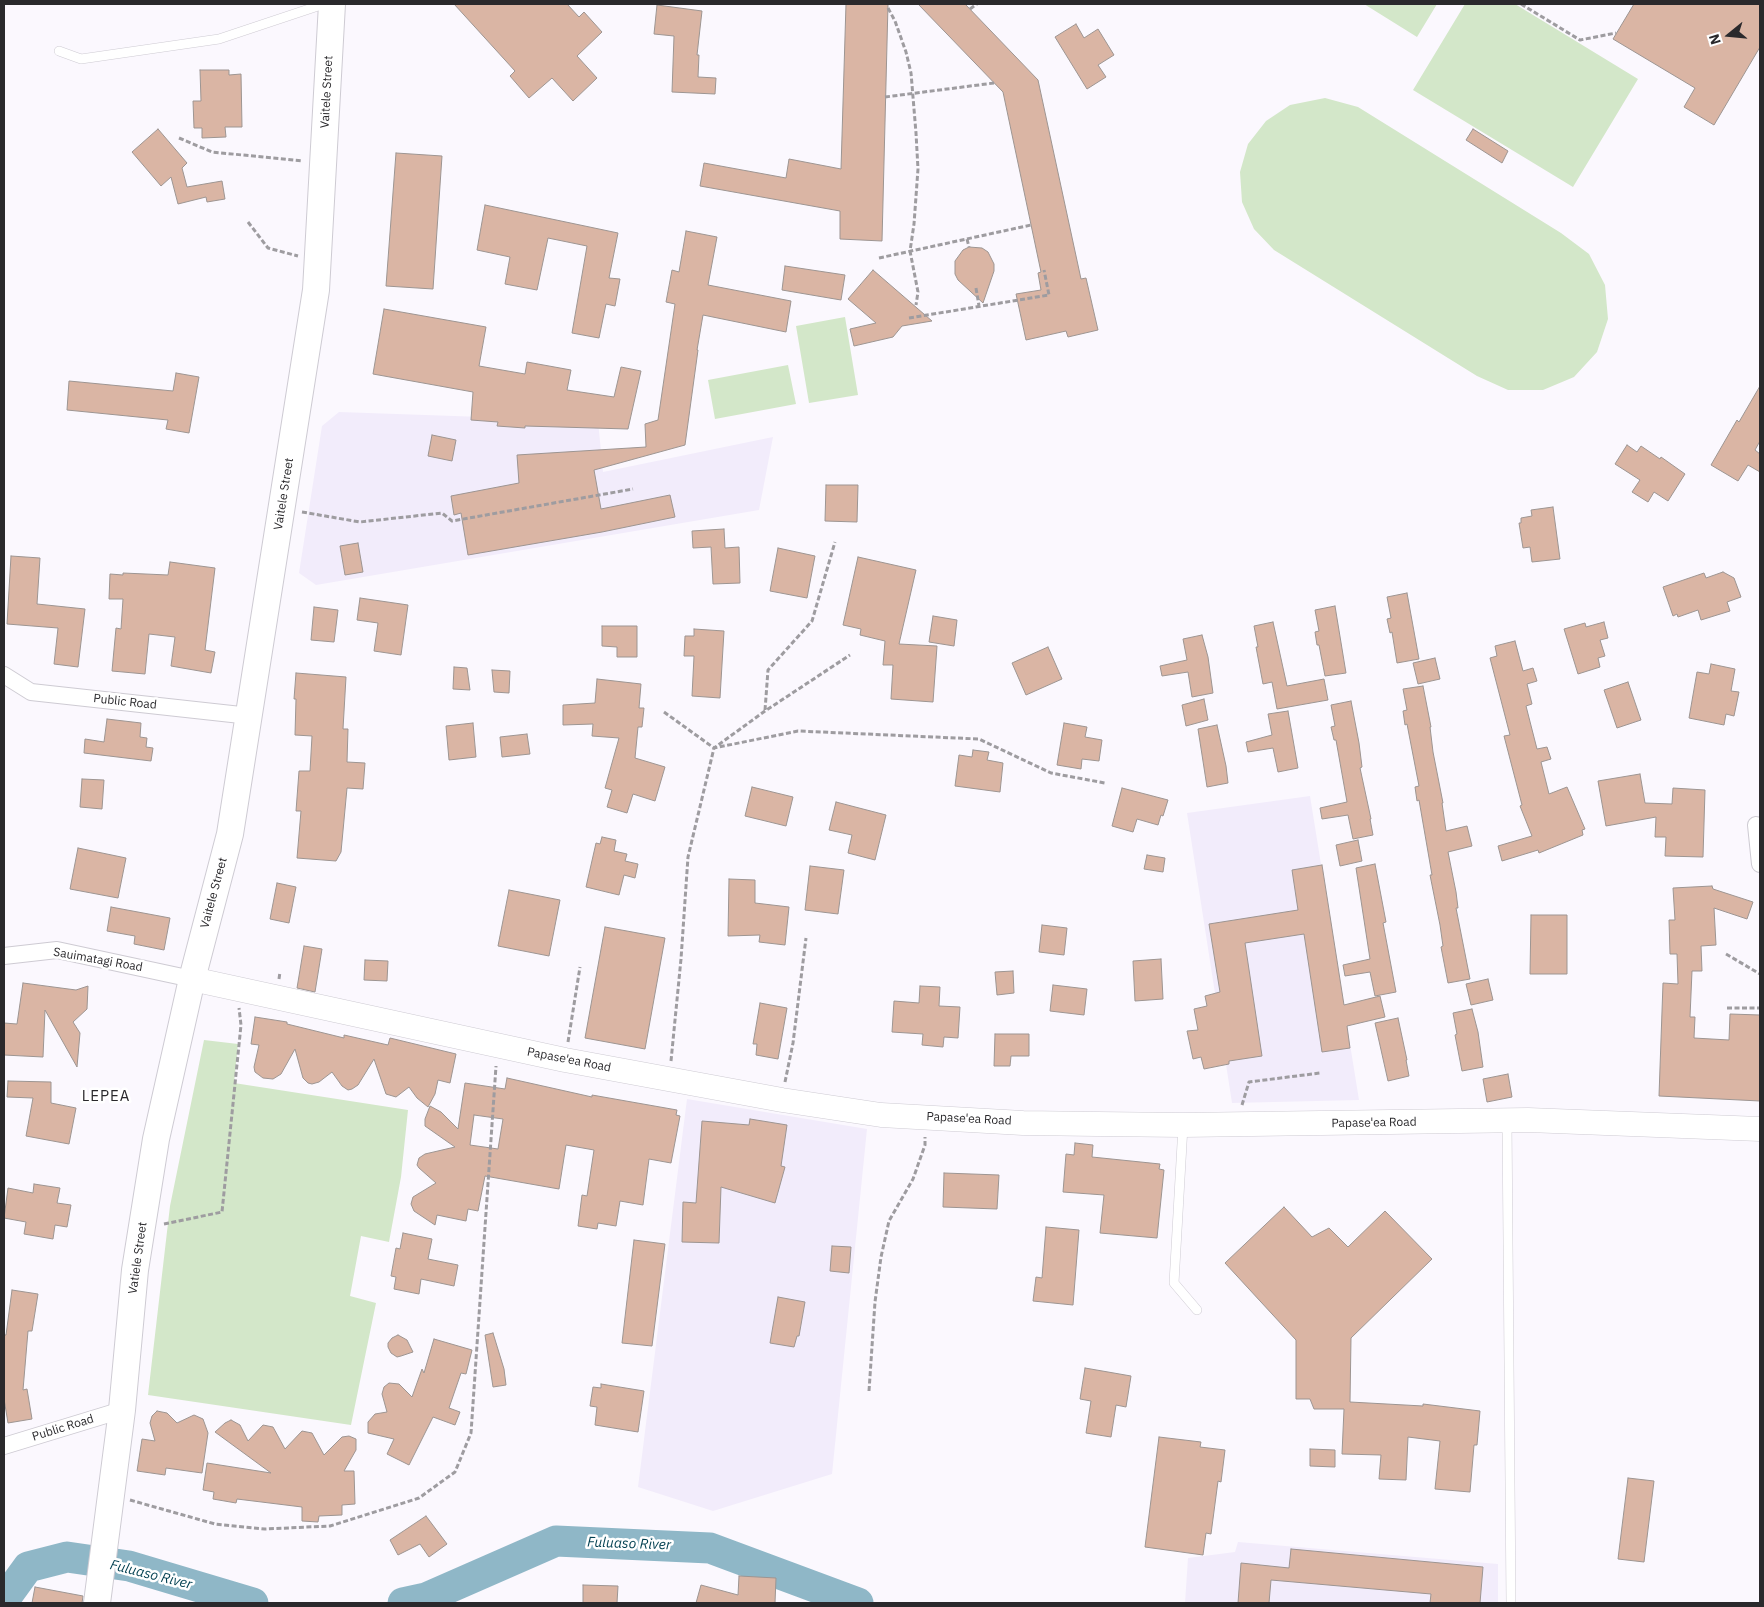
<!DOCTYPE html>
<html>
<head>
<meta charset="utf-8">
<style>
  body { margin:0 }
  #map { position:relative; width:1764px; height:1607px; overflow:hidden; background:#fbf8fe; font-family:"IBM Plex Sans",sans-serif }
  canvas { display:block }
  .frame { position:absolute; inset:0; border:5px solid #2a292c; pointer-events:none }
  .north { position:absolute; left:1704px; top:10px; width:50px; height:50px; -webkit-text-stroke:4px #fff; paint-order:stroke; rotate:253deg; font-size:14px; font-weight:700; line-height:20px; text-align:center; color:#2a292c }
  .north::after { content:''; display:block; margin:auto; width:18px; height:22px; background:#2a292c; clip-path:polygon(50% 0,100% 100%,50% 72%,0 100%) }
</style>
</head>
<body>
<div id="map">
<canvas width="1764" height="1607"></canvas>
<div class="frame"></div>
<div class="north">N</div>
</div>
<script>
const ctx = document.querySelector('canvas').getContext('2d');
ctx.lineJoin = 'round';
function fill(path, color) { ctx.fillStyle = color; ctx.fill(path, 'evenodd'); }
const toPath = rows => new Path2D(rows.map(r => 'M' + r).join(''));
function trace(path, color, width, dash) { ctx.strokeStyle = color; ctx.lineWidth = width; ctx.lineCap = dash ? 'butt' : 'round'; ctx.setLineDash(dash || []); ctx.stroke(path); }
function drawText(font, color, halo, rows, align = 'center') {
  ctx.font = font + ' "IBM Plex Sans",sans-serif'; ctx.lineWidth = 5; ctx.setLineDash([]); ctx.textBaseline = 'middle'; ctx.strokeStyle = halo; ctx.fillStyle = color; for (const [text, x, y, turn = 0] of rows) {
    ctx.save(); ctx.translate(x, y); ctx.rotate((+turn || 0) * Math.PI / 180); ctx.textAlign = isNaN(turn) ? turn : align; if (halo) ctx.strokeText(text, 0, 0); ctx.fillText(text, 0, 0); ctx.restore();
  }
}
const built = toPath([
  [339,412,598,421,603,472,773,437,759,510,316,585,299,573,322,426],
  [1310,796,1359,1100,1232,1103,1187,813],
  [687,1099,867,1129,832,1474,713,1511,638,1487],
  [1238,1542,1498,1564,1498,1603,1185,1603,1188,1558,1235,1552]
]);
const green = toPath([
  [1364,4,1437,4,1417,37],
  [1465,4,1515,4,1638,79,1573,187,1413,90],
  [1325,98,1358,107,1561,233,1589,254,1605,285,1608,319,1597,352,1574,377,1543,390,1508,390,1477,376,1274,250,1254,229,1242,202,1240,172,1248,144,1266,121,1290,105],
  [845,317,858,395,809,403,796,326],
  [788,365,796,404,715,419,708,380],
  [204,1040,238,1044,234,1083,408,1110,401,1177,389,1242,361,1236,350,1296,376,1303,351,1425,148,1395,170,1206]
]);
const river = toPath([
  [4,1600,28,1567,67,1557,129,1566,253,1603],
  [403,1603,426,1598,556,1541,710,1548,858,1603]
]);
const building = toPath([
  [454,4,567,4,579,17,584,12,602,32,577,56,597,78,573,101,552,78,529,98,510,76,515,71,454,4],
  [846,4,888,4,882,241,840,239,840,211,700,186,704,163,786,178,789,159,841,169,846,4],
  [918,4,965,4,1038,80,1081,279,1086,278,1098,330,1068,337,1066,331,1026,340,1016,294,1041,290,1038,273,1041,272,1003,92,918,4],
  [1634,4,1760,4,1760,47,1714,125,1684,107,1695,88,1613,39,1634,4],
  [657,5,702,11,697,55,699,55,698,77,716,78,715,94,672,92,674,36,654,34,657,5],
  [1076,24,1084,38,1098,29,1114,55,1098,65,1106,77,1087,89,1055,37,1076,24],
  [200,70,229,70,229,75,241,74,242,127,225,127,226,137,202,138,202,128,194,128,193,101,201,101,200,70],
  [158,129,187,163,182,168,187,187,222,181,225,199,207,202,206,197,178,204,171,177,161,186,132,152,158,129],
  [1473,129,1508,151,1502,163,1466,140,1473,129],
  [396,153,442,156,433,289,386,286,396,153],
  [485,205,618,233,609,278,620,279,615,306,606,304,599,338,572,333,587,246,548,238,537,290,505,284,510,257,477,250,485,205],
  [686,231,717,237,708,285,791,301,786,332,703,315,697,350,698,350,685,445,594,470,601,509,670,495,675,517,602,532,468,555,461,513,454,515,451,496,519,483,517,455,646,447,645,424,658,420,675,304,666,302,672,270,679,272,686,231],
  [969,247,982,248,988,252,994,264,994,271,983,303,958,280,955,274,955,261,963,250,969,247],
  [785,266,845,275,841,300,782,290,785,266],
  [873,270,932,321,902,326,893,337,854,346,850,329,876,323,848,299,873,270],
  [384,309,486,327,479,366,525,374,527,362,571,370,567,390,614,397,621,367,641,371,628,429,525,426,525,428,497,426,498,422,471,420,473,392,373,374,384,309],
  [176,373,199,377,189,433,166,429,168,420,67,410,69,381,173,391,176,373],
  [1760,386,1760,441,1755,450,1760,454,1760,472,1748,465,1738,481,1711,465,1737,420,1739,422,1760,386],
  [432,435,456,440,452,461,428,456,432,435],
  [1627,445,1637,452,1641,446,1660,459,1661,457,1685,474,1668,501,1654,492,1648,502,1632,492,1640,480,1615,464,1627,445],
  [826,485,858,485,857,522,825,521,826,485],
  [1553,507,1560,559,1532,562,1530,547,1523,548,1519,523,1521,523,1521,518,1532,516,1531,510,1553,507],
  [724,529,725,548,739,547,740,583,713,584,711,547,693,548,692,531,724,529],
  [358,543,363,572,345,575,340,546,358,543],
  [778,548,815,556,807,598,770,591,778,548],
  [11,556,40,558,37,604,85,609,78,667,54,664,58,628,7,624,11,556],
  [858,557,916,570,899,644,937,646,933,702,891,699,893,665,883,665,885,641,860,635,861,629,843,625,858,557],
  [170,562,215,568,205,650,215,652,211,673,171,666,175,637,149,634,145,674,112,671,116,628,121,629,123,599,109,599,110,574,123,575,123,573,168,575,170,562],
  [1723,572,1734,578,1741,597,1727,602,1730,611,1701,620,1698,610,1678,617,1677,614,1673,616,1663,587,1704,573,1706,578,1723,572],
  [1407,593,1419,659,1397,663,1392,632,1390,633,1387,619,1391,618,1387,597,1407,593],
  [360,598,408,605,401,655,374,651,378,623,357,620,360,598],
  [1335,606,1346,673,1325,676,1319,645,1317,645,1315,632,1319,631,1315,610,1335,606],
  [314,607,338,610,334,642,311,640,314,607],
  [933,616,957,620,954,646,929,642,933,616],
  [1273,622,1287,686,1324,679,1328,700,1277,709,1272,682,1263,684,1256,647,1258,647,1254,626,1273,622],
  [1604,622,1608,638,1600,640,1605,656,1598,658,1600,667,1578,674,1564,629,1585,623,1586,627,1604,622],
  [602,626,637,626,637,657,617,657,617,647,602,646,602,626],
  [694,629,724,631,720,698,692,696,694,656,684,656,685,636,694,636,694,629],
  [1202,635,1208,657,1213,693,1192,697,1188,672,1162,676,1160,666,1187,660,1183,639,1202,635],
  [1515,641,1523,671,1533,668,1537,681,1527,684,1532,704,1526,706,1537,749,1547,747,1551,759,1541,762,1549,794,1567,787,1585,829,1582,830,1583,835,1539,853,1538,850,1502,861,1498,846,1532,836,1520,806,1522,805,1504,736,1510,735,1490,658,1497,656,1495,646,1515,641],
  [1048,647,1062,679,1026,695,1012,663,1048,647],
  [1435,658,1440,679,1418,684,1413,663,1435,658],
  [1711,664,1735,669,1731,691,1739,692,1734,716,1726,714,1724,725,1689,718,1697,672,1709,674,1711,664],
  [454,667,467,668,470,690,453,689,454,667],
  [492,670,510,671,509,693,494,692,492,670],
  [296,673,346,677,343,729,348,729,347,762,365,763,363,789,347,788,341,852,336,861,297,858,301,811,296,811,299,771,310,771,312,736,295,735,296,699,294,699,296,673],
  [597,679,641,684,639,708,644,708,642,727,638,727,635,758,665,767,655,801,633,794,627,813,607,807,612,790,605,788,619,738,592,736,593,724,563,725,563,705,595,703,597,679],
  [1628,682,1641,720,1617,728,1604,690,1628,682],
  [1423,686,1431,727,1430,727,1433,752,1443,803,1442,803,1446,831,1467,826,1472,846,1448,852,1456,892,1458,908,1456,908,1470,979,1448,983,1441,947,1443,946,1440,925,1430,875,1432,875,1419,800,1417,801,1415,787,1419,786,1407,724,1405,725,1403,711,1407,710,1403,689,1423,686],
  [1204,699,1208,720,1186,726,1182,705,1204,699],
  [1351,701,1359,743,1362,767,1360,768,1371,819,1370,819,1373,835,1353,839,1348,815,1322,819,1320,808,1347,802,1336,740,1334,740,1331,727,1335,726,1331,705,1351,701],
  [1288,711,1298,768,1278,772,1273,748,1248,752,1246,742,1272,735,1268,714,1288,711],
  [107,719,141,723,140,737,147,738,146,747,153,748,151,761,84,753,85,739,104,742,107,719],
  [473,723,476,757,449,760,446,726,473,723],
  [1064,723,1087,727,1085,737,1102,740,1099,761,1082,759,1081,769,1057,765,1064,723],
  [1217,725,1226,766,1228,783,1207,787,1198,729,1217,725],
  [527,734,530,754,502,757,500,737,527,734],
  [973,750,989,752,987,760,1003,763,1000,792,955,786,959,755,972,757,973,750],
  [1640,774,1645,803,1672,804,1673,788,1705,790,1703,857,1665,856,1666,837,1655,837,1656,817,1606,826,1598,781,1640,774],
  [82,779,104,780,102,809,80,807,82,779],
  [752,787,793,797,786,826,745,816,752,787],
  [1122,788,1168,800,1163,816,1161,815,1158,825,1137,819,1133,832,1112,826,1122,788],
  [836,802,886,815,875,860,848,853,852,835,829,830,836,802],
  [602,837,616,840,614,851,627,854,625,861,638,864,635,878,624,875,619,895,586,887,596,843,600,844,602,837],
  [1358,840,1362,861,1340,866,1336,845,1358,840],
  [78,848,126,858,118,898,70,889,78,848],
  [1147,855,1165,858,1163,872,1144,869,1147,855],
  [1375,864,1386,922,1383,923,1396,992,1375,996,1370,972,1345,976,1343,965,1370,959,1356,868,1375,864],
  [1322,865,1344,1005,1380,996,1385,1017,1347,1026,1350,1048,1322,1052,1304,934,1245,943,1262,1056,1229,1061,1229,1064,1204,1069,1201,1057,1193,1059,1187,1031,1198,1030,1194,1009,1207,1006,1205,996,1220,992,1209,924,1298,910,1292,870,1322,865],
  [810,866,844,870,838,914,805,910,810,866],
  [729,879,755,880,755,903,789,907,785,945,759,942,760,935,728,936,729,879],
  [277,883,296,887,289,923,270,919,277,883],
  [1712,886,1713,889,1753,902,1747,919,1714,908,1716,945,1701,946,1702,971,1692,971,1690,1017,1695,1017,1694,1038,1729,1040,1730,1014,1760,1015,1760,1101,1659,1096,1663,983,1678,984,1677,954,1670,954,1669,920,1675,920,1673,888,1712,886],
  [509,890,560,900,549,956,498,946,509,890],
  [111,907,170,918,164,950,134,944,135,936,107,931,111,907],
  [1531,915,1567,915,1567,974,1530,974,1531,915],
  [1042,925,1067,928,1064,955,1039,952,1042,925],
  [605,927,665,938,645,1049,585,1038,605,927],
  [304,946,322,949,315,992,297,988,304,946],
  [1161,959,1163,999,1135,1001,1133,961,1161,959],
  [365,960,388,961,387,981,364,980,365,960],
  [1013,971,1014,993,997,995,995,972,1013,971],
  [1488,979,1493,1000,1471,1005,1466,984,1488,979],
  [23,983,76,990,88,986,87,1009,73,1022,80,1033,77,1067,45,1010,43,1057,4,1055,4,1023,17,1024,23,983],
  [1053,985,1087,989,1084,1015,1050,1011,1053,985],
  [920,986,940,987,939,1006,960,1007,958,1038,944,1037,943,1047,922,1045,923,1034,892,1032,894,1001,919,1003,920,986],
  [760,1003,787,1008,778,1059,756,1055,757,1044,753,1044,760,1003],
  [1472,1009,1478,1032,1483,1067,1462,1071,1455,1035,1457,1034,1453,1013,1472,1009],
  [255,1017,287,1022,287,1024,344,1038,344,1035,388,1045,390,1038,456,1054,450,1083,438,1080,435,1094,428,1107,417,1098,409,1087,396,1097,386,1094,374,1059,358,1085,352,1089,348,1090,342,1086,332,1072,319,1082,312,1084,308,1083,303,1078,295,1049,281,1074,273,1079,263,1078,255,1072,254,1067,259,1045,251,1044,255,1017],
  [1398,1018,1407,1060,1406,1060,1409,1076,1388,1081,1375,1023,1398,1018],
  [995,1034,1029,1034,1029,1056,1011,1056,1010,1066,994,1066,995,1034],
  [1508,1074,1512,1097,1487,1102,1483,1079,1508,1074],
  [507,1078,592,1097,592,1095,677,1110,676,1115,680,1116,671,1163,649,1159,643,1205,620,1201,616,1226,598,1223,597,1229,578,1226,582,1195,587,1196,594,1150,566,1145,559,1189,485,1176,478,1211,468,1209,466,1221,437,1215,435,1225,414,1211,411,1204,413,1197,436,1183,419,1168,417,1165,419,1158,425,1154,455,1147,425,1126,425,1119,430,1106,441,1112,458,1129,465,1083,505,1089,507,1078],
  [474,1115,503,1119,498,1149,470,1145,474,1115],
  [8,1081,51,1082,51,1103,76,1108,69,1144,26,1136,33,1098,7,1097,8,1081],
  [750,1119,787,1125,781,1166,785,1167,775,1203,721,1187,719,1243,682,1242,683,1202,696,1203,702,1121,749,1125,750,1119],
  [1075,1143,1093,1145,1092,1157,1160,1164,1159,1169,1164,1170,1157,1238,1100,1233,1104,1195,1063,1192,1066,1154,1074,1155,1075,1143],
  [944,1173,999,1175,997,1209,943,1207,944,1173],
  [34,1184,60,1188,57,1203,71,1205,67,1227,55,1225,53,1239,24,1234,26,1222,4,1218,8,1188,33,1193,34,1184],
  [1284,1207,1312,1237,1329,1228,1348,1247,1385,1211,1432,1259,1351,1338,1350,1402,1423,1406,1423,1404,1480,1411,1477,1445,1474,1445,1470,1492,1435,1489,1440,1441,1408,1437,1406,1480,1379,1479,1381,1455,1342,1454,1344,1409,1314,1409,1310,1399,1296,1399,1296,1340,1225,1263,1284,1207],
  [1046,1227,1079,1230,1073,1305,1033,1301,1036,1277,1042,1278,1046,1227],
  [403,1233,432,1239,428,1259,458,1265,454,1286,421,1279,419,1294,394,1289,396,1277,391,1276,396,1248,400,1249,403,1233],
  [634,1240,665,1244,652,1346,622,1343,634,1240],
  [832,1246,851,1247,849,1273,830,1271,832,1246],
  [12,1290,38,1294,32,1331,28,1331,23,1390,27,1389,32,1419,8,1423,4,1399,4,1335,6,1335,12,1290],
  [778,1297,805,1302,799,1336,797,1336,794,1347,770,1343,778,1297],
  [493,1333,504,1369,506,1385,493,1387,485,1335,493,1333],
  [398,1335,407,1340,413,1352,401,1356,397,1357,391,1353,388,1347,388,1343,392,1338,398,1335],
  [434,1339,472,1350,466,1374,461,1373,449,1408,460,1412,455,1425,433,1417,409,1465,387,1454,394,1439,368,1433,368,1422,375,1414,387,1412,382,1394,384,1387,389,1383,399,1384,412,1397,422,1369,424,1373,434,1339],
  [1085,1368,1131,1376,1126,1407,1116,1405,1111,1437,1086,1433,1091,1401,1080,1399,1085,1368],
  [601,1384,644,1391,638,1432,595,1425,597,1407,590,1406,593,1387,601,1388,601,1384],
  [157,1411,167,1413,177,1423,194,1415,203,1419,208,1433,202,1473,166,1468,165,1475,137,1471,142,1439,155,1441,150,1423,152,1416,157,1411],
  [231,1420,240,1425,248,1441,263,1425,273,1427,285,1449,302,1431,312,1433,324,1455,342,1437,349,1436,356,1439,356,1450,344,1471,354,1471,355,1504,342,1505,342,1515,319,1516,318,1522,302,1521,302,1507,237,1499,236,1503,213,1499,214,1492,203,1490,207,1463,271,1473,215,1432,225,1423,231,1420],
  [1159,1437,1201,1442,1200,1447,1225,1450,1221,1482,1218,1481,1211,1534,1206,1533,1203,1555,1145,1547,1159,1437],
  [1310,1449,1335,1450,1335,1467,1310,1466,1310,1449],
  [1628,1478,1654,1481,1644,1562,1618,1559,1628,1478],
  [426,1516,447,1544,429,1557,420,1544,398,1555,390,1540,426,1516],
  [1291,1549,1483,1567,1480,1603,1430,1603,1431,1594,1271,1580,1269,1603,1238,1603,1241,1563,1289,1568,1291,1549],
  [739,1576,776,1578,775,1603,696,1603,701,1585,738,1595,739,1576],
  [583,1585,618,1586,617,1603,583,1603,583,1585],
  [35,1587,83,1596,82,1603,32,1603,35,1587]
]);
const path = toPath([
  [1521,4,1580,40,1616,33],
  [888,8,895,21,906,52,911,73,916,133,918,169,914,224,910,251,918,292,916,305],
  [970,9,977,4],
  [885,97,994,83],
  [179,138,212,152,303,161],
  [248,222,268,248,298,256],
  [967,239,969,247],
  [879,258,1031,225],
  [976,288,979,306],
  [909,318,1049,295,1044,270],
  [302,512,360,522,442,513,452,521,633,489],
  [765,710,768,670,812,621,835,542],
  [664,712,714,748,798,731,979,739,1051,773,1105,783],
  [1726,954,1760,974],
  [279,979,280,972],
  [1727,1008,1760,1008],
  [568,1042,580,967],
  [671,1061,681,959,688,857,714,748,765,711,850,655],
  [785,1082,793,1043,806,938],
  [1242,1105,1249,1082,1320,1073],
  [164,1224,222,1212,241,1025,239,1008],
  [869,1391,875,1302,881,1257,889,1221,913,1179,925,1145,925,1137],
  [130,1500,215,1524,265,1529,330,1526,419,1498,455,1472,471,1433,496,1066]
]);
const lane = toPath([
  [59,51,81,59,219,39,324,4],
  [1507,1121,1511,1603],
  [1183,1126,1174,1283,1197,1310]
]);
const street = toPath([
  [4,675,31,692,250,716],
  [1756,825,1760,864],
  [4,956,57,950,192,979],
  [4,1446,122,1410]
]);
const secondary = toPath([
  [192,979,565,1060,782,1100,881,1115,1023,1123,1097,1124,1183,1125,1528,1120,1760,1129]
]);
const primary = toPath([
  [97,1603,122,1410,135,1270,156,1139,192,979,230,834,316,290,332,4]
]);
const streetNames = [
  ["Vaitele Street",327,92,-87],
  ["Vaitele Street",284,494,-81],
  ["Public Road",125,702,6],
  ["Vaitele Street",214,893,-75],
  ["Sauimatagi Road",98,960,10],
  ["Papase'ea Road",569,1060,11],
  ["Papase'ea Road",969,1119,3],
  ["Papase'ea Road",1374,1123,-1],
  ["Vatiele Street",138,1258,-82],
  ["Public Road",63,1428,-17]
];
const waterNames = [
  ["Fuluaso River",629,1544,2],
  ["Fuluaso River",151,1575,14]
];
const quarterNames = [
  ["LEPEA",106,1097]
];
fill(built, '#f2ecfb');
fill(green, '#d3e7c9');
trace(river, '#8fb7c7', 31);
fill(building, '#dab5a4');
trace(building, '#9d9592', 1);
trace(lane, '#cecbd3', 10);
trace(street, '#cecbd3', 18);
trace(secondary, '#cecbd3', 25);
trace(primary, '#cecbd3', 28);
trace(path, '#9e9ca0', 3, [5, 2.5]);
trace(lane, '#fff', 9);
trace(street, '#fff', 16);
trace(secondary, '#fff', 24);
trace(primary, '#fff', 26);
drawText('12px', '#2a292c', '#fff', streetNames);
drawText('italic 14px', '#013f50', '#fff', waterNames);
ctx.letterSpacing = '1px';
drawText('15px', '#2a292c', '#fff', quarterNames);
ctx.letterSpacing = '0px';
</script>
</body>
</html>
